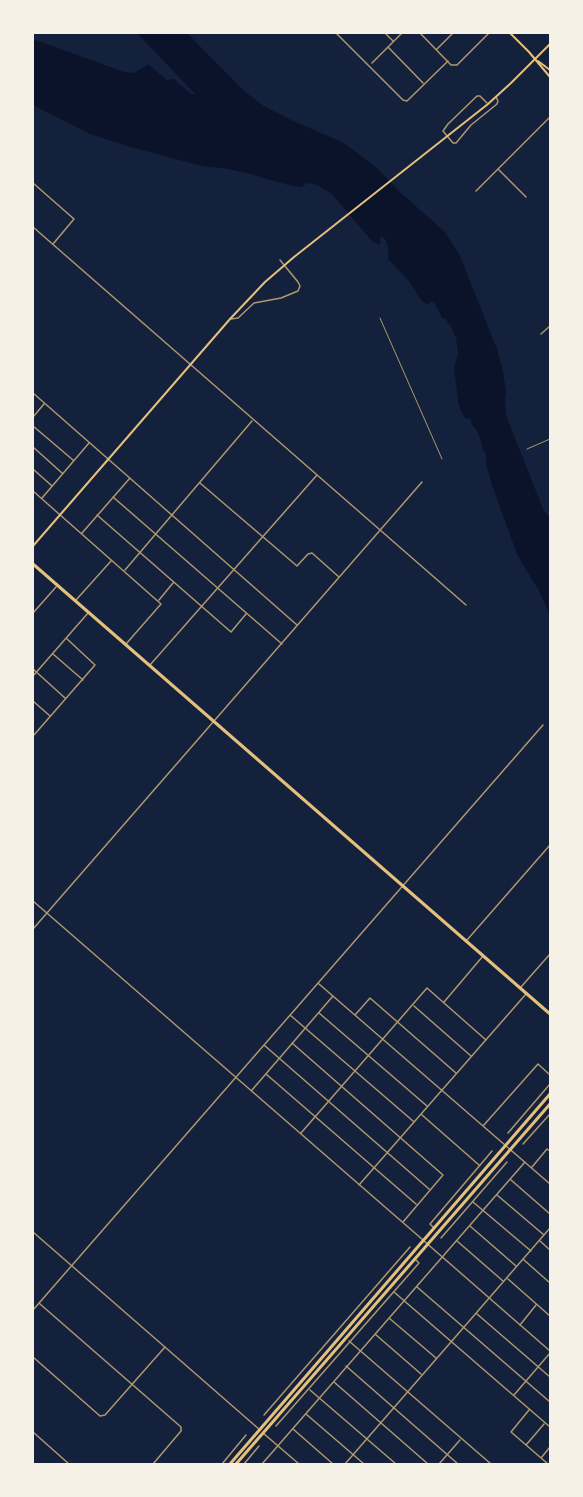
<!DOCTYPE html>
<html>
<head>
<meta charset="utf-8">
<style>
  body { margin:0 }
  #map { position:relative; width:583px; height:1497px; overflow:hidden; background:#14213d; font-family:Montserrat,sans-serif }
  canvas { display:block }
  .frame { position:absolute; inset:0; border:34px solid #f6f1e7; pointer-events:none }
</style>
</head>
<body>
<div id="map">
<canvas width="583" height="1497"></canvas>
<div class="frame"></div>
</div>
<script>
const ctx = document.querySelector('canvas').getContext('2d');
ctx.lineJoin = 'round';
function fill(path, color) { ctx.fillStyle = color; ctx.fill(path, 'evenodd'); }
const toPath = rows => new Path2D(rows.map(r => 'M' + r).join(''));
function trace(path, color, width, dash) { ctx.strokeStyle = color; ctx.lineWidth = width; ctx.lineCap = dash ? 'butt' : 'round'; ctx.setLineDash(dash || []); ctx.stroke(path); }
const water = toPath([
  [137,33,187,33,245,92,264,106,289,119,344,143,377,168,401,193,445,232,460,256,497,349,503,371,506,392,505,398,506,415,543,509,550,518,550,619,547,608,539,591,518,556,511,538,491,482,486,463,486,454,482,448,481,441,476,429,472,425,471,419,465,418,460,409,458,401,454,367,458,354,456,338,452,329,445,318,443,319,434,303,430,302,428,305,422,301,408,280,388,259,388,249,386,240,381,236,380,245,372,241,332,194,317,185,308,183,301,187,288,185,250,174,228,169,202,166,127,146,90,134,33,105,33,39,124,72,134,73,148,64,167,80,174,79,191,94,195,94]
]);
const service = toPath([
  [380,318,442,459]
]);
const pedestrian = toPath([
  [527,449,550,439]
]);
const minor = toPath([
  [336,33,403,100,407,101,448,61],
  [385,33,393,41],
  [420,33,451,65,457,65,489,33],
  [388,47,423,83],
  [437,49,453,33],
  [372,63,402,33],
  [487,103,480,96,477,96,448,124,443,131,453,143,456,143,471,125,497,104,498,101,496,97],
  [499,170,526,197],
  [33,183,74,219,53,244],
  [476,191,550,117],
  [33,227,466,605],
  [231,319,238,318,254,303,281,298,298,291,300,286,298,282,280,260],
  [541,334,550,326],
  [33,393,297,625],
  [33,417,44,404],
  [33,426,73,460],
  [33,447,62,473],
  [33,469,52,486],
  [200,483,297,566,308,554,312,553,339,577],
  [33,491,161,604,126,644],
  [113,497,282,644],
  [42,498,89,443],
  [97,515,231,632,246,614],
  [82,533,130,478],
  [125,570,252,421],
  [76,600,111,561],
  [159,600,173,583],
  [33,613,56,587],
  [53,654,83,680],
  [150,665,317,475],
  [33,669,65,698],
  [33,676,88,613],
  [33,701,50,716],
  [33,733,34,735,95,665,66,638],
  [33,901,423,1240],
  [33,929,422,482],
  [467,940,550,845],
  [319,984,550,1184],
  [521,987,550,954],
  [444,1002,483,956],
  [414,1006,471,1056],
  [319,1013,427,1106],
  [290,1015,413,1121],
  [355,1015,370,998,456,1073],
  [292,1043,443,1175,403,1222],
  [264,1045,429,1189],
  [266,1074,416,1204],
  [252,1090,333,996],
  [422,1115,479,1165],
  [483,1126,538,1064,550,1075],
  [301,1133,427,988,486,1040],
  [508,1133,550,1084],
  [523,1144,550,1114],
  [532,1167,547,1149,550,1151],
  [511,1180,550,1214],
  [359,1185,526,994],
  [497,1195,544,1235],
  [473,1202,531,1251],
  [470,1226,516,1266],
  [433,1227,430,1224,492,1151],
  [441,1238,507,1162],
  [457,1241,503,1281],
  [540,1241,550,1250],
  [524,1260,550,1283],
  [508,1279,550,1316],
  [417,1287,550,1402],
  [394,1292,550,1427],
  [40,1304,181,1427,181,1431,153,1464],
  [33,1310,543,725],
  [477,1314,550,1377],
  [389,1318,436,1358],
  [520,1325,536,1305],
  [375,1334,421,1374],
  [349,1341,491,1464],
  [33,1357,100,1416,105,1415,165,1347],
  [346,1366,458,1464],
  [334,1382,428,1464],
  [310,1390,396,1464],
  [514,1395,550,1353],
  [529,1410,511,1432,548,1464],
  [306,1414,364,1464],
  [264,1415,410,1247],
  [276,1426,419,1263,415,1259],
  [293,1429,333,1464],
  [33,1432,69,1464],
  [526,1445,544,1424],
  [541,1458,550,1447],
  [222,1464,246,1435],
  [244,1464,259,1446],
  [262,1464,525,1162],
  [345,1464,550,1228],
  [439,1464,460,1440]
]);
const tertiary = toPath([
  [33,1232,260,1430],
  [424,1241,550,1351],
  [263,1433,299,1464]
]);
const secondary = toPath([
  [510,33,529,52,550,77],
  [538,61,550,70]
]);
const primary = toPath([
  [33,546,230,319,265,282,294,257,488,104,511,83,550,44]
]);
const trunk = toPath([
  [33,564,550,1014],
  [230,1464,550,1094],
  [236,1464,550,1104]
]);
fill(water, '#0b132b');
trace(service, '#b1986c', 1);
trace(pedestrian, '#b1986c', 1);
trace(minor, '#b1986c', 1.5);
trace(tertiary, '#b1986c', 1.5);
trace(secondary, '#e5c07b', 2);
trace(primary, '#e5c07b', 2);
trace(trunk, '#e5c07b', 3);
</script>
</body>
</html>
